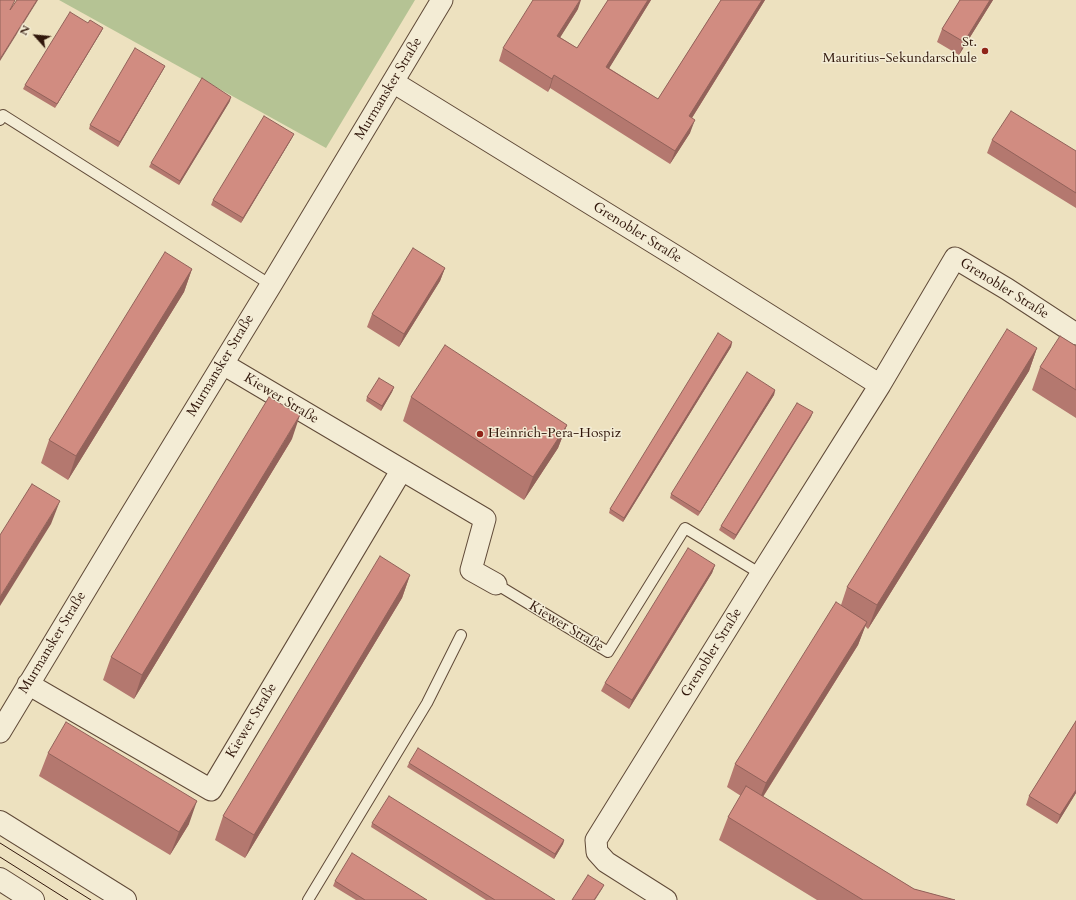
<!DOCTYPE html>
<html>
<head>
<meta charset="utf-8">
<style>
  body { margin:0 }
  #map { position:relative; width:1076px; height:900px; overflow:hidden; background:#ede1bf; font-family:Cardo,serif }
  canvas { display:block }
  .north { position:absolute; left:16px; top:16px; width:40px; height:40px; -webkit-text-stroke:3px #f3ecd5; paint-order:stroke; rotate:297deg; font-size:11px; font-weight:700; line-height:16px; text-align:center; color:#31170b }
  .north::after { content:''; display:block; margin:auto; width:14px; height:18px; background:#31170b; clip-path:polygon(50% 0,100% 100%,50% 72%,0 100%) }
</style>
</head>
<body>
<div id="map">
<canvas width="1076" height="900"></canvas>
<div class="north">N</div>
</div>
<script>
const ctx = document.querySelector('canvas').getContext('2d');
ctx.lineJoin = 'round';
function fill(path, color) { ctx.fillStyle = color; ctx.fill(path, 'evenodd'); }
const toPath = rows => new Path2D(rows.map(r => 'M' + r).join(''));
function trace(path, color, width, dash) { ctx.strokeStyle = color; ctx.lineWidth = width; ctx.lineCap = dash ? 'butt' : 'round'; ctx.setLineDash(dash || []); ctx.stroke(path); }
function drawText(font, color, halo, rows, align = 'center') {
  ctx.font = font + ' Cardo,serif'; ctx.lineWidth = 3; ctx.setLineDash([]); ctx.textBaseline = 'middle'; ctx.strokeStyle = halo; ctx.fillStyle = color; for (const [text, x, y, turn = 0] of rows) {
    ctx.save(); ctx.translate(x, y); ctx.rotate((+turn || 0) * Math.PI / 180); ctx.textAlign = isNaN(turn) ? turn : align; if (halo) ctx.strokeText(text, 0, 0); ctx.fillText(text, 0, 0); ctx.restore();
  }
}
const green = toPath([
  [59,0,415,0,326,148]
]);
const service = toPath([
  [0,120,3,115,271,285],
  [496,584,608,652,685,528,761,574],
  [308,900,427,703,461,635]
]);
const minor = toPath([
  [393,82,677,257,842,361,880,385,955,258,1007,289,1076,334],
  [223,364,485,519,471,570,496,584],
  [28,684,211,790,401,471],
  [0,732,124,526,271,285,442,0],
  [666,900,606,862,597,852,596,840,761,574,880,385]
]);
const tertiary = toPath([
  [0,822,125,900],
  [0,879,33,900]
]);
const tram = toPath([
  [0,843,91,900],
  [0,857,68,900]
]);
const wall = toPath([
  [608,0,651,0,609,68,658,99,721,0,765,0,692,118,690,133,670,164,550,88,548,92,499,61,503,48,578,9,560,37,577,48],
  [960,0,993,0,959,55,937,42,942,29],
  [88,23,103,28,101,32,55,108,23,89,25,85],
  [165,66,163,70,118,147,89,129,90,125],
  [230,101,179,185,149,167,151,163],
  [292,138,241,223,211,205,213,200],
  [992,140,1076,151,1076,208,987,153],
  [445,268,440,281,399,347,367,327,372,314],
  [192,269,184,292,68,480,41,463,49,440],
  [732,342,731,347,623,522,609,513,610,509],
  [1076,346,1076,418,1032,390,1040,367],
  [1037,348,1029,371,868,629,865,626,858,645,763,797,914,889,955,900,817,900,719,840,728,817,741,796,727,787,735,764,841,605,847,587],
  [394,387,392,392,381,411,366,401,367,397],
  [775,390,774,395,698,516,670,498,671,494],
  [411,397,567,425,558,448,524,500,403,421],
  [811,417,734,540,719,530,721,526],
  [292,439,134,699,103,680,111,657],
  [715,565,712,573,629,709,601,691,605,683],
  [410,575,402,598,245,858,215,840,223,816],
  [1076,721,1076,793,1057,824,1026,805,1029,796],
  [48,753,189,824,170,855,39,776],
  [409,763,564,840,563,844,554,859,407,767],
  [372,823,555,900,486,900,371,827],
  [335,881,427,900,356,900,333,886]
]);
const shadedWall = toPath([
  [37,0,38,0,0,61,0,59],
  [580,0,581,0,578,9,553,49,557,36],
  [648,0,651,0,602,80,606,67],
  [762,0,765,0,685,129,689,116],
  [990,0,993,0,959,55,964,42],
  [103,28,101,32,55,108,57,104],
  [165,66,163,70,118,147,120,142],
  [554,75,550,88,548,92,552,79],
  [231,97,230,101,179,185,180,181],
  [695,120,690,133,670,164,675,151],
  [294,134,292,138,241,223,243,218],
  [445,268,440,281,399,347,404,334],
  [192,269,184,292,68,480,76,456],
  [732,342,731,347,623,522,624,518],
  [1037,348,1029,371,868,629,877,605],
  [394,387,392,392,381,411,382,406],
  [775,390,774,395,698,516,700,512],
  [813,412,811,417,734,540,736,535],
  [300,415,292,439,134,699,142,675],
  [567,425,558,448,524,500,533,477],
  [60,501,51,524,0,606,0,597],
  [715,565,712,573,629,709,632,700],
  [410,575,402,598,245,858,254,835],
  [867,622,858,645,757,806,766,783],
  [1076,790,1076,793,1057,824,1060,815],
  [197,801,189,824,170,855,179,832],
  [564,840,563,844,554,859,555,854],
  [604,885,602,889,595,900,594,900]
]);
const building = toPath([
  [0,0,15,0,10,10,17,0,37,0,0,59,0,0],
  [533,0,580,0,557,36,577,48,608,0,648,0,606,67,658,99,721,0,762,0,689,116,695,120,675,151,554,75,552,79,503,48,533,0],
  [960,0,990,0,964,42,942,29,960,0],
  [70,12,88,23,90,20,103,28,57,104,25,85,70,12],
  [135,48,165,66,120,142,90,125,135,48],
  [202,78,231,97,180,181,151,163,202,78],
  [1011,111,1076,151,1076,193,992,140,1011,111],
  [264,116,294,134,243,218,213,200,264,116],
  [413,248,445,268,404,334,372,314,413,248],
  [165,252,192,269,76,456,49,440,165,252],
  [1007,329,1037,348,877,605,847,587,1007,329],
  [718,333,732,342,624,518,610,509,718,333],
  [1060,336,1076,346,1076,390,1040,367,1060,336],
  [445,345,567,425,533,477,411,397,445,345],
  [747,372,775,390,700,512,671,494,747,372],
  [379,378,394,387,382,406,367,397,379,378],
  [269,397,300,415,142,675,111,657,269,397],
  [797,403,813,412,736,535,721,526,797,403],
  [32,484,60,501,0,597,0,535,32,484],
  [688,548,715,565,632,700,605,683,688,548],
  [380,556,410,575,254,835,223,816,380,556],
  [836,602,867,622,766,783,735,764,836,602],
  [1076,721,1076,790,1060,815,1029,796,1076,721],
  [66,722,197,801,179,832,48,753,66,722],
  [418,748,564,840,555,854,409,763,418,748],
  [746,786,914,889,955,900,863,900,728,817,746,786],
  [389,796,555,900,495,900,372,823,389,796],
  [352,853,427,900,365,900,335,881,352,853],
  [588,875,604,885,594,900,572,900,588,875]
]);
const markers = [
  [985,51,4,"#8f2418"],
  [480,434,4,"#8f2418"]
];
const poiNames = [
  ["St.",977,43],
  ["Mauritius-Sekundarschule",977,59],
  ["Heinrich-Pera-Hospiz",488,434,"left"]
];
const streetNames = [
  ["Murmansker Straße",389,89,-59],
  ["Grenobler Straße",637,233,32],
  ["Grenobler Straße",1004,289,32],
  ["Murmansker Straße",221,366,-59],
  ["Kiewer Straße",281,399,31],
  ["Kiewer Straße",566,627,31],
  ["Murmansker Straße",53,643,-59],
  ["Grenobler Straße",712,653,-58],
  ["Kiewer Straße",252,721,-59]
];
fill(green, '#b5c394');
trace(service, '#604a38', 12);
trace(minor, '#604a38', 23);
trace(tertiary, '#604a38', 24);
trace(service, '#f3ecd5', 10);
trace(minor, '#f3ecd5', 21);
trace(tertiary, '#f3ecd5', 22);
trace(tram, '#31170b', 1);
fill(wall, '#b4786f');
fill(shadedWall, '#92625a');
fill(building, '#d18c81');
trace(building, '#92625a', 1);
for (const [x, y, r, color] of markers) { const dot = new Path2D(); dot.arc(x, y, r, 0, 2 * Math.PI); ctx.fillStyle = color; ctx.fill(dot); trace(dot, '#f3ecd5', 1.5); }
drawText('14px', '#31170b', '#f3ecd5', poiNames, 'right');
drawText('14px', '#31170b', '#f3ecd5', streetNames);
</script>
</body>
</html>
